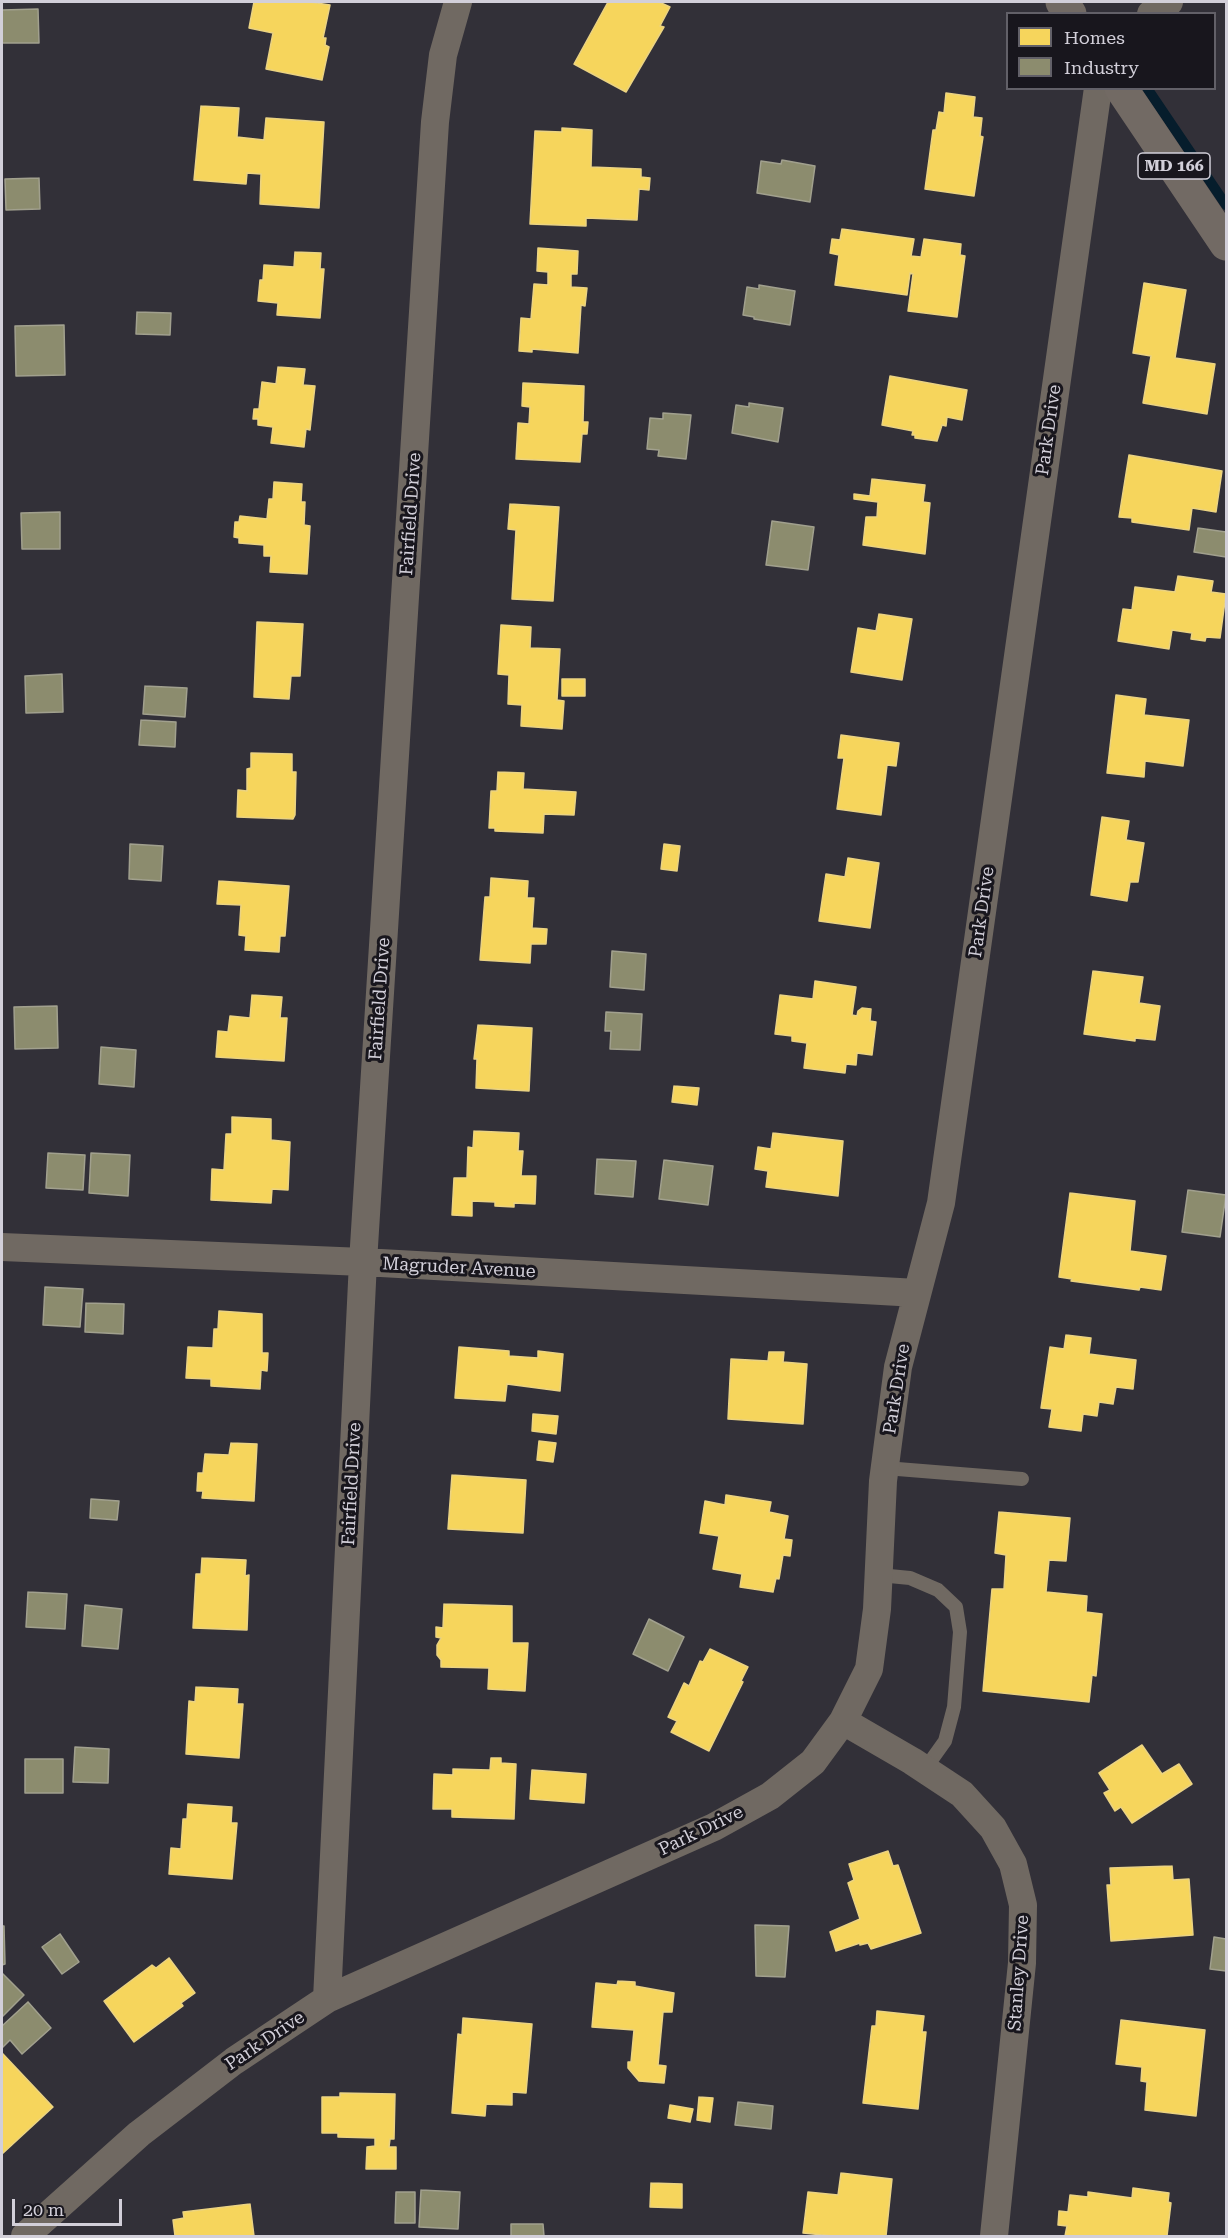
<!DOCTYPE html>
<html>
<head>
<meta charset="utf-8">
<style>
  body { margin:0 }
  #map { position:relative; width:1228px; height:2238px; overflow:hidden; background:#323038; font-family:"Roboto Serif",serif }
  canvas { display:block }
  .frame { position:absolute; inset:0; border:3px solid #d2cfd9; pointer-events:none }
  .legend { position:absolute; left:1006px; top:12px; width:210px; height:78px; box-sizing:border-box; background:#18161d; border:2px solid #626068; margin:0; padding:8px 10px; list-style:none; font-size:18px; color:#d2cfd9 }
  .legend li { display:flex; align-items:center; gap:12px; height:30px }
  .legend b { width:30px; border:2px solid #626068 }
  .scale { position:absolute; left:12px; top:2199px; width:110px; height:27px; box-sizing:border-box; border:3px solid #d2cfd9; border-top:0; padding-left:8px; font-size:18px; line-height:21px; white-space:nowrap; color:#d2cfd9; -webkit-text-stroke:4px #18161d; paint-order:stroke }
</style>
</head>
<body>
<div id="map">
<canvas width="1228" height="2238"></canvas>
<div class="frame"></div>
<ul class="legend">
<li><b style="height:16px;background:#f6d55c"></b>Homes</li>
<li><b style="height:16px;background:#8c8c6e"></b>Industry</li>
</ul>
<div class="scale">20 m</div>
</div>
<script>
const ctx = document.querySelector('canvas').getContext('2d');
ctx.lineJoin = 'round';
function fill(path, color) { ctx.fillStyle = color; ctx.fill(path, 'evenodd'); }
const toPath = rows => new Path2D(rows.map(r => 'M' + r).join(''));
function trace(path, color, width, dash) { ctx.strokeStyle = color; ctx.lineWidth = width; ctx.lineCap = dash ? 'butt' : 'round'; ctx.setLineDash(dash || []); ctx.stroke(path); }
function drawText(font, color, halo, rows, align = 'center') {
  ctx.font = font + ' "Roboto Serif",serif'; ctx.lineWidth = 6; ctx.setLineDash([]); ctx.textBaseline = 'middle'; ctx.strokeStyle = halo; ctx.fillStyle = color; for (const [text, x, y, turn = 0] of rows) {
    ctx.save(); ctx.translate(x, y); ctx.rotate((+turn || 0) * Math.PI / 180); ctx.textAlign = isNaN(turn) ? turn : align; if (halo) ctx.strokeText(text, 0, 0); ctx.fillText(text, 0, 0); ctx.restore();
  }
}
const homes = toPath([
  [254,2,310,2,330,5,323,38,326,38,325,45,329,47,322,80,266,69,273,33,249,28,254,2],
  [608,2,659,2,670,7,660,26,664,27,626,92,574,64,608,2],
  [946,93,975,97,973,117,982,118,980,136,983,137,974,196,925,189,933,130,936,130,939,112,944,113,946,93],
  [201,106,239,108,237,137,264,140,266,118,324,122,319,208,260,204,261,174,247,173,246,184,194,180,201,106],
  [562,128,592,130,591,167,641,169,641,177,650,178,649,190,639,189,637,220,586,218,586,226,530,224,535,131,562,132,562,128],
  [842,229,914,239,911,256,921,257,924,239,961,244,960,255,965,256,957,317,908,311,913,274,910,273,907,295,835,285,839,255,830,253,832,239,840,240,842,229],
  [538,248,578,251,577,274,571,274,571,287,587,288,585,306,581,305,578,353,532,349,532,352,519,351,521,318,531,319,534,284,548,285,548,272,537,271,538,248],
  [295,252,321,253,320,269,324,269,320,318,277,315,278,303,258,301,260,280,263,280,264,265,294,267,295,252],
  [1144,283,1186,290,1175,358,1215,364,1207,414,1143,403,1151,356,1133,353,1144,283],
  [278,367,305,369,303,385,315,386,310,430,306,429,304,447,271,443,273,427,258,425,258,419,253,419,254,409,259,409,262,382,276,384,278,367],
  [890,376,967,390,962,420,947,417,946,426,942,425,937,441,915,438,915,435,912,435,913,431,882,425,890,376],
  [523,383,584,386,583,422,588,422,587,434,582,434,580,462,516,459,518,423,529,424,530,407,522,406,523,383],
  [1129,455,1222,471,1216,512,1192,508,1189,530,1132,522,1132,518,1119,517,1129,455],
  [872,479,925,485,923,502,930,503,925,554,863,545,866,517,877,517,878,502,854,499,854,494,870,496,872,479],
  [274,482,302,484,301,502,305,502,304,525,310,526,307,574,270,572,271,556,264,556,264,545,239,543,239,538,234,537,235,522,239,522,240,516,267,519,269,499,273,499,274,482],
  [510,504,559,507,553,601,512,599,516,530,508,529,510,504],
  [1178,576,1213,581,1211,592,1226,594,1220,638,1206,637,1205,641,1191,639,1192,633,1172,630,1169,649,1118,641,1123,609,1132,610,1135,587,1175,592,1178,576],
  [879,614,912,619,902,680,851,672,858,628,876,631,879,614],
  [257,622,303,624,300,676,291,676,289,699,254,697,257,622],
  [501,625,531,627,530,648,560,649,557,700,564,701,562,729,521,726,522,705,508,704,509,675,498,674,501,625],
  [562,679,585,679,585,696,562,696,562,679],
  [1116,695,1146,699,1144,715,1189,720,1183,766,1145,761,1144,777,1107,773,1116,695],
  [841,735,899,743,896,766,887,765,881,815,837,809,844,758,838,758,841,735],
  [251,753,292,754,292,772,296,772,295,815,293,819,237,817,238,790,247,791,247,769,251,768,251,753],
  [498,772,524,773,523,789,576,792,574,815,544,814,543,833,495,831,495,828,489,828,491,791,497,791,498,772],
  [1102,817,1129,821,1126,840,1144,843,1138,882,1130,882,1127,901,1091,895,1102,817],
  [664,844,680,846,677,871,661,869,664,844],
  [848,858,879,863,870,928,819,921,826,874,845,877,848,858],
  [491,878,528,881,527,898,534,898,532,928,547,929,546,944,531,944,530,963,480,960,485,897,490,897,491,878],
  [219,881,289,886,285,936,280,936,279,952,245,950,246,936,239,935,241,905,217,904,219,881],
  [1093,971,1143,977,1139,1003,1160,1006,1155,1040,1135,1038,1135,1041,1084,1034,1093,971],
  [815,981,856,987,852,1015,857,1016,858,1011,862,1008,871,1009,870,1021,876,1022,872,1055,857,1053,856,1065,846,1064,845,1073,804,1068,807,1043,792,1041,792,1036,775,1034,780,995,813,999,815,981],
  [252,995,282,997,280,1018,287,1018,284,1061,216,1057,218,1031,228,1032,230,1016,250,1018,252,995],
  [478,1025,532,1028,529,1091,476,1088,477,1059,474,1059,478,1025],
  [674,1086,699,1088,697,1105,672,1102,674,1086],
  [232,1117,271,1119,271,1140,290,1142,288,1190,272,1189,271,1203,211,1200,212,1169,224,1170,226,1134,232,1134,232,1117],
  [474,1131,519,1133,518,1151,523,1151,521,1176,536,1176,535,1204,514,1203,514,1207,495,1206,495,1202,472,1201,472,1216,452,1215,454,1178,467,1178,468,1147,473,1148,474,1131],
  [773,1133,843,1141,838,1196,766,1187,768,1171,755,1169,758,1147,771,1149,773,1133],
  [1070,1193,1135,1201,1130,1251,1166,1256,1161,1290,1140,1287,1139,1290,1071,1281,1072,1279,1059,1277,1070,1193],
  [219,1311,262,1314,262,1353,268,1353,267,1371,261,1370,260,1389,211,1386,211,1379,186,1378,188,1347,213,1348,214,1329,218,1329,219,1311],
  [1066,1335,1091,1338,1089,1354,1136,1360,1133,1389,1116,1387,1113,1404,1099,1402,1097,1416,1083,1414,1081,1431,1049,1427,1052,1409,1041,1408,1050,1347,1064,1349,1066,1335],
  [459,1347,509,1351,509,1356,538,1358,538,1351,563,1354,560,1391,507,1384,505,1401,455,1398,459,1347],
  [769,1352,784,1352,783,1362,807,1364,803,1424,728,1419,731,1359,768,1361,769,1352],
  [533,1414,558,1416,556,1434,532,1431,533,1414],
  [539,1441,556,1443,553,1462,537,1460,539,1441],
  [231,1443,257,1444,254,1501,202,1498,203,1491,197,1491,198,1473,203,1473,205,1454,229,1455,231,1443],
  [452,1475,526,1480,523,1533,448,1529,452,1475],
  [726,1495,771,1502,769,1512,788,1516,784,1539,792,1540,790,1556,783,1555,779,1579,776,1578,773,1592,740,1587,742,1574,713,1569,719,1536,700,1533,705,1501,725,1505,726,1495],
  [999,1512,1070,1518,1066,1561,1049,1560,1046,1592,1087,1596,1086,1612,1102,1614,1096,1676,1092,1675,1089,1702,983,1691,992,1589,1004,1589,1006,1555,995,1553,999,1512],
  [202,1558,246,1560,245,1576,249,1575,247,1630,193,1628,196,1574,201,1574,202,1558],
  [444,1604,512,1606,512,1643,528,1643,525,1691,488,1689,489,1668,441,1667,441,1660,437,1655,437,1645,441,1638,436,1637,436,1627,443,1628,444,1604],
  [710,1649,748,1667,741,1681,743,1682,709,1751,671,1732,677,1721,668,1717,684,1683,689,1686,700,1661,703,1662,710,1649],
  [196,1687,238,1689,237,1704,243,1704,239,1758,186,1754,189,1701,195,1702,196,1687],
  [1142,1745,1162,1774,1179,1764,1192,1784,1132,1823,1121,1807,1115,1811,1104,1793,1110,1790,1099,1773,1142,1745],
  [491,1758,501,1758,501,1763,516,1764,514,1819,452,1817,452,1809,433,1809,434,1774,453,1775,453,1769,490,1770,491,1758],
  [532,1770,586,1774,584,1803,530,1799,532,1770],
  [188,1804,232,1807,231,1823,237,1823,232,1879,169,1874,171,1848,181,1849,183,1819,187,1819,188,1804],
  [888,1851,893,1866,898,1865,921,1933,871,1949,868,1943,860,1945,860,1943,836,1951,830,1932,860,1919,848,1883,854,1880,849,1864,888,1851],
  [1172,1866,1173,1880,1189,1879,1193,1935,1111,1941,1107,1885,1111,1885,1110,1868,1172,1866],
  [169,1958,195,1993,181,2003,183,2006,134,2042,104,2001,152,1965,156,1968,169,1958],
  [618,1981,635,1982,635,1986,674,1993,672,2012,663,2012,658,2065,666,2066,664,2083,639,2081,628,2068,628,2062,631,2062,634,2030,592,2027,596,1983,617,1985,618,1981],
  [877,2011,924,2016,922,2032,926,2032,918,2109,863,2103,872,2026,876,2026,877,2011],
  [463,2018,532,2024,526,2093,512,2092,512,2105,486,2104,485,2116,452,2113,458,2034,462,2035,463,2018],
  [1121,2020,1205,2030,1196,2116,1145,2110,1147,2082,1141,2081,1142,2067,1116,2064,1121,2020],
  [3,2054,53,2107,2,2154,2,2055,3,2054],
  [340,2093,395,2094,394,2139,390,2139,389,2147,396,2147,396,2169,366,2169,367,2147,375,2146,375,2138,338,2137,338,2133,322,2133,322,2097,340,2097,340,2093],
  [699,2097,713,2098,710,2122,697,2120,699,2097],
  [670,2105,693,2109,690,2122,668,2118,670,2105],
  [841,2173,892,2179,886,2236,833,2236,803,2233,808,2192,838,2195,841,2173],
  [651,2183,682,2184,682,2208,650,2207,651,2183],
  [1133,2188,1169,2193,1168,2202,1171,2203,1167,2236,1065,2236,1067,2226,1058,2225,1059,2211,1068,2212,1070,2195,1088,2197,1088,2192,1132,2198,1133,2188],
  [250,2204,254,2236,175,2236,173,2220,184,2218,183,2212,250,2204]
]);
const industry = toPath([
  [38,9,39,43,2,43,2,10,38,9],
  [782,160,815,166,810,202,757,193,761,161,781,164,782,160],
  [39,178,40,209,6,210,5,179,39,178],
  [759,285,795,291,790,325,754,319,754,317,743,315,747,287,759,289,759,285],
  [137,312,171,313,170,335,136,334,137,312],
  [64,325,65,375,16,376,15,326,64,325],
  [749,403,783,408,778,442,732,433,736,405,749,407,749,403],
  [663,413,691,415,686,459,658,456,659,450,647,449,650,418,663,419,663,413],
  [60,512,60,549,22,549,21,513,60,512],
  [772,521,814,527,808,570,766,565,772,521],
  [1198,528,1226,532,1226,557,1194,552,1198,528],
  [62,674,63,712,26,713,25,676,62,674],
  [145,686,187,688,185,717,143,714,145,686],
  [141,720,176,722,175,747,139,745,141,720],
  [130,844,163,846,161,881,129,879,130,844],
  [612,951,646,954,644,990,610,987,612,951],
  [57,1006,58,1048,15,1049,14,1007,57,1006],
  [606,1012,642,1014,640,1050,610,1049,611,1031,605,1031,606,1012],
  [101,1047,136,1050,134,1087,99,1084,101,1047],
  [48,1153,85,1155,83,1190,46,1188,48,1153],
  [91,1153,130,1155,128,1196,89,1193,91,1153],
  [597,1159,636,1161,633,1197,595,1194,597,1159],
  [664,1160,713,1166,708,1205,659,1199,664,1160],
  [1188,1190,1226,1195,1220,1237,1182,1232,1188,1190],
  [45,1287,83,1289,80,1327,43,1325,45,1287],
  [86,1303,124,1304,123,1334,85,1332,86,1303],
  [91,1499,119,1501,117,1520,90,1518,91,1499],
  [28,1592,67,1594,65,1629,26,1627,28,1592],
  [85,1605,122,1609,118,1649,82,1646,85,1605],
  [649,1619,684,1637,668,1671,633,1654,649,1619],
  [75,1747,109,1749,108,1783,73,1782,75,1747],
  [25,1759,63,1759,63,1793,25,1793,25,1759],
  [755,1925,789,1926,785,1977,756,1976,755,1925],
  [2,1926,4,1926,5,1964,2,1965,2,1926],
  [60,1934,79,1962,62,1974,42,1947,60,1934],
  [1214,1937,1226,1939,1226,1971,1210,1969,1214,1937],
  [2,1973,24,1995,2,2017,2,1973],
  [28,2002,51,2028,22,2054,10,2040,2,2048,2,2026,28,2002],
  [738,2102,773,2106,771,2129,735,2125,738,2102],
  [421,2190,460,2192,458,2229,419,2227,421,2190],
  [396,2192,415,2192,415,2223,395,2223,396,2192],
  [511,2224,543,2224,544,2236,511,2236,511,2224]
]);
const stream = toPath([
  [1147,88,1226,205]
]);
const lane = toPath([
  [885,1468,1022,1479],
  [879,1575,910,1578,938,1590,956,1607,960,1632,954,1707,945,1741,925,1769]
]);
const street = toPath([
  [1151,14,1169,2],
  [2,1247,363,1262,917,1293],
  [843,1721,912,1761,962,1794,993,1828,1013,1864,1023,1905,1022,1963,994,2236],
  [327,1999,363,1262,435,122,443,55,458,2],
  [25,2236,139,2134,234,2061,327,1999,714,1827,770,1796,813,1762,843,1721,869,1669,877,1609,883,1481,898,1367,941,1203,1098,88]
]);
const primary = toPath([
  [1062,2,1070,14],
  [1121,88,1226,244]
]);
const shields = [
  [1174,166,72]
];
const shieldNames = [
  ["MD 166",1174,166]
];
const streetNames = [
  ["Park Drive",1049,430,-82],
  ["Fairfield Drive",411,514,-86],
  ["Park Drive",982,912,-82],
  ["Fairfield Drive",380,999,-86],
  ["Magruder Avenue",459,1268,3],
  ["Park Drive",897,1389,-81],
  ["Fairfield Drive",352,1484,-87],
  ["Park Drive",701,1831,-26],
  ["Stanley Drive",1019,1973,-86],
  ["Park Drive",265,2041,-34]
];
fill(homes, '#f6d55c');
trace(homes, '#ebd382', 1.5);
fill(industry, '#8c8c6e');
trace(industry, '#a1a08e', 1.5);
trace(stream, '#061d2c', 10);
trace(lane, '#706962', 14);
trace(street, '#706962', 28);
trace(primary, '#726a64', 33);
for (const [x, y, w] of shields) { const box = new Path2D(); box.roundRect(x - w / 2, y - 13, w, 26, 4.5); ctx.fillStyle = '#18161d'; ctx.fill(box); trace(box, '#d2cfd9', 1.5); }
drawText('bold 16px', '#d2cfd9', null, shieldNames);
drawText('18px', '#d2cfd9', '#18161d', streetNames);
</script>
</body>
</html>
